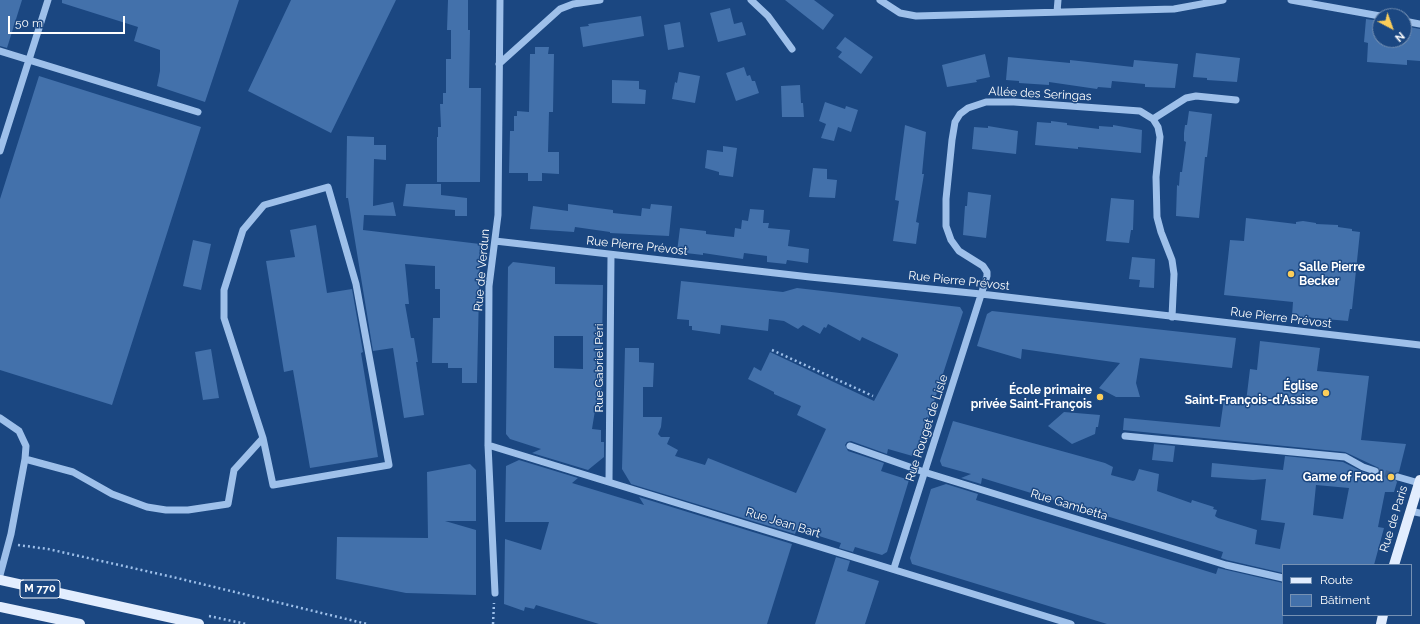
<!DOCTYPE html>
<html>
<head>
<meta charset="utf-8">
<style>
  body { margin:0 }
  #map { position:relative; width:1420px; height:624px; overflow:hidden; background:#1b4781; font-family:Raleway,sans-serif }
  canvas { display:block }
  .legend { position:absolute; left:1282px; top:564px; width:130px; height:52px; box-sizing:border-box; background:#1b4781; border:1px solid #7691b3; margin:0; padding:5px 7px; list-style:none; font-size:12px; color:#fff }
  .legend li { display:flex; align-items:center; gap:8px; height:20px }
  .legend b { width:20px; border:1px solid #7691b3 }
  .north { position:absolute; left:1372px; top:8px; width:40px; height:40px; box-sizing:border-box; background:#1b4781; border:1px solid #7691b3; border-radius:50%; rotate:139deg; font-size:11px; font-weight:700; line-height:16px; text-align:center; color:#fff }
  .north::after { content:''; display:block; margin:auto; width:14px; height:18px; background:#fcce5a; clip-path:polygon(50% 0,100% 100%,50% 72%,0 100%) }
  .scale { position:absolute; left:8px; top:16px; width:117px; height:18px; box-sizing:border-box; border:2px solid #fff; border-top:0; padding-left:5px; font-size:12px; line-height:14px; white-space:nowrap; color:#fff; -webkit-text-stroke:3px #1b4781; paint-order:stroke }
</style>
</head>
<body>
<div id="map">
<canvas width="1420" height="624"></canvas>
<ul class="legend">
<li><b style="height:5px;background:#e2edfe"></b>Route</li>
<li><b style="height:11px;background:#4371ab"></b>Bâtiment</li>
</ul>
<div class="north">N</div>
<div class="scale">50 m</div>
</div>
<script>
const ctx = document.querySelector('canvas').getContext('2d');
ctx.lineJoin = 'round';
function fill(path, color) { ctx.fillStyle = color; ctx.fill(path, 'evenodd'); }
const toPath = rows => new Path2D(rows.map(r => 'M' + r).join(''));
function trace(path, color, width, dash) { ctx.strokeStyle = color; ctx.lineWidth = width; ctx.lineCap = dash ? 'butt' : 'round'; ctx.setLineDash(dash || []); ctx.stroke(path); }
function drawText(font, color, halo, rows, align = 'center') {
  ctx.font = font + ' Raleway,sans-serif'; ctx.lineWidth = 3; ctx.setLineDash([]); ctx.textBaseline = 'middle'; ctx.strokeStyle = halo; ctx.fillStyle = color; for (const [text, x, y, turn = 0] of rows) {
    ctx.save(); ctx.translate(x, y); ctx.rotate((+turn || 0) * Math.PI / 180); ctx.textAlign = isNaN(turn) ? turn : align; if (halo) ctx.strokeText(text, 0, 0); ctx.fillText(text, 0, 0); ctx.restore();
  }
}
const building = toPath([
  [0,0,22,0,7,48,0,46],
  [62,0,239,0,205,102,157,86,160,71,160,50,134,41,138,27,62,3],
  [291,0,396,0,331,133,248,91],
  [448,0,468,0,468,30,470,30,469,88,481,88,480,182,437,182,437,137,438,137,438,127,441,127,440,104,443,104,443,93,446,93,446,59,451,59,451,30,447,30],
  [785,0,814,0,834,15,823,30],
  [730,8,734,24,742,22,746,35,718,42,710,13],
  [641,16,644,36,583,47,580,27,589,26,588,24],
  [1366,19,1380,21,1380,40,1404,40,1404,26,1420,29,1420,61,1407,60,1407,65,1367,62,1368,43,1364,42],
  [680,22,684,47,668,50,664,25],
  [845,37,873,57,861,74,838,57,842,52,836,48],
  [535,47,549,47,548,54,554,54,553,112,549,112,548,152,559,152,559,174,542,173,542,181,528,181,528,173,509,173,510,131,514,131,514,116,517,116,517,111,529,112,530,54,535,54],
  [1196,53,1240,58,1237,82,1207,80,1207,78,1193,77],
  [985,54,990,77,976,80,977,82,947,87,942,65],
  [1008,57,1070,63,1070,60,1133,67,1134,60,1178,64,1175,88,1145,87,1145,84,1112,81,1111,88,1098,87,1097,89,1049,82,1049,85,1019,83,1019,81,1006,80],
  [744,67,747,76,750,75,752,81,755,81,759,93,736,101,726,73],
  [679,72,700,76,695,103,672,99,675,82,677,83],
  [39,76,201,127,112,405,0,370,0,199],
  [612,80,639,81,639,89,646,90,645,104,612,103],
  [800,85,801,103,803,103,804,117,782,117,781,86],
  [825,102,845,109,846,106,858,110,851,132,838,127,834,141,821,138,826,124,819,121],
  [1189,111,1212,114,1207,157,1205,157,1199,218,1176,216,1177,185,1179,186,1180,172,1182,172,1186,142,1184,141,1184,133,1185,125,1187,125],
  [1051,121,1067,123,1067,125,1099,129,1099,126,1113,127,1113,125,1142,130,1141,153,1078,147,1078,149,1035,145,1037,122,1051,123],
  [905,125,926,132,922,174,924,174,916,222,919,223,916,244,893,241,899,201,895,200],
  [988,126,1018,131,1016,154,972,149,974,127,988,128],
  [347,136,374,137,374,145,386,145,386,160,374,159,373,206,393,202,396,216,364,215,363,230,480,244,477,383,462,383,462,368,448,368,448,363,432,363,433,318,440,318,440,289,435,289,435,266,405,264,409,304,405,304,411,338,414,338,418,362,416,362,424,415,404,418,393,348,373,351,348,198,346,198],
  [723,146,737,148,733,177,719,175,719,172,705,168,707,150,723,152],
  [813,168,827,169,827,179,837,180,835,198,809,197],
  [406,184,441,184,441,195,467,198,467,216,455,216,455,210,403,206],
  [968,192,991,195,986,238,963,235,965,206,967,206],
  [1111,198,1134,200,1133,230,1131,230,1129,243,1106,241],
  [568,204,613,210,613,213,641,216,642,208,650,209,651,204,672,206,669,236,610,233,610,232,575,227,574,232,530,229,533,206,568,211],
  [750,209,764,210,763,223,769,223,768,228,790,230,788,246,809,249,808,263,787,260,786,264,767,262,767,256,744,253,743,259,703,253,703,255,677,252,680,228,706,231,706,234,734,237,735,228,741,229,742,220,748,221],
  [1246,218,1296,224,1296,222,1303,221,1316,223,1316,224,1338,225,1338,227,1352,229,1352,231,1360,232,1352,309,1350,309,1348,321,1292,316,1293,302,1224,295,1230,240,1244,241],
  [316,225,327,293,352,289,363,352,361,353,378,457,310,468,293,370,284,372,266,261,295,257,290,230],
  [193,240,211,244,201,290,183,286],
  [1132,257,1155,259,1154,288,1139,287,1140,280,1129,279],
  [513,262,555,267,555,284,603,285,601,404,596,404,592,429,601,430,601,442,604,442,604,457,588,470,532,453,541,449,510,439,506,434,508,267],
  [554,336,583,336,583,369,554,368],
  [681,281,783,292,797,288,960,307,963,312,916,457,888,449,887,454,851,441,847,442,845,445,848,451,884,463,881,471,909,480,887,552,882,555,855,547,853,552,839,548,841,543,797,529,795,534,631,484,622,469,625,348,639,348,639,362,654,363,653,387,643,387,643,417,662,417,661,427,658,434,661,437,670,437,667,444,678,450,675,456,705,465,708,458,796,493,826,429,797,415,801,406,774,394,774,392,748,379,754,367,761,371,770,352,874,401,898,356,898,354,862,337,860,341,828,324,826,328,824,327,820,334,803,325,798,329,784,321,769,319,768,331,721,325,720,334,692,330,692,326,689,326,689,320,677,319],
  [992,311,1236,338,1232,368,1140,358,1136,383,1140,397,1116,397,1099,388,1120,363,1022,349,1021,359,977,346,987,314],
  [1260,341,1320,348,1317,371,1369,376,1361,440,1406,444,1399,472,1395,473,1393,476,1397,482,1394,492,1385,492,1378,527,1384,528,1374,565,1283,565,1283,573,1227,560,1221,558,1223,552,1126,522,982,478,981,484,961,478,971,474,942,466,940,461,953,421,1105,463,1113,467,1111,475,1133,481,1135,480,1139,469,1159,474,1157,491,1191,503,1192,500,1214,507,1213,509,1217,510,1215,516,1218,518,1257,530,1255,544,1280,549,1285,523,1261,520,1266,479,1253,480,1211,477,1212,463,1283,470,1285,456,1343,462,1361,471,1374,476,1379,474,1379,468,1345,452,1123,430,1124,418,1220,427,1224,399,1246,402,1250,369,1257,370],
  [1316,485,1349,488,1343,519,1313,515],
  [211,349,219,398,203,400,195,352],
  [1064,412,1100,415,1098,427,1096,427,1095,434,1072,444,1048,426],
  [1154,444,1175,446,1173,462,1152,460],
  [519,460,578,478,572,483,644,505,639,497,792,544,767,624,599,624,536,605,534,609,525,607,524,611,504,604,505,539,541,550,549,522,505,522,506,466],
  [470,464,476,470,476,521,445,521,476,530,476,595,406,593,336,579,337,537,428,538,427,472],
  [946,484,978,494,976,500,1216,574,1218,568,1283,583,1283,624,1107,624,912,564,910,558,931,489],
  [836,557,850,561,847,571,879,581,865,624,815,624]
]);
const minorTunnel = toPath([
  [1375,471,1398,477]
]);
const path = toPath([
  [772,350,873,396],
  [18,545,48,549,177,578,367,624],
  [209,616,246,624],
  [493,624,494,603]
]);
const minor = toPath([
  [751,0,768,16,792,49],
  [880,0,900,13,916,16,1174,9,1223,0],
  [1291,0,1380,16],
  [1057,12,1058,0],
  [1404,21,1420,24],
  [0,51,198,112],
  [499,64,560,9,573,4,600,0],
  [1153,119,1186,98,1196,96,1236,100],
  [0,151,48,0],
  [495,241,810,277,981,294,1420,345],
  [0,418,19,431,26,446,25,459,11,534,0,575],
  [1125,436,1345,457,1363,467,1375,471],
  [488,445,1071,624],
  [850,446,924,472,1226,565,1283,578],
  [25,459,73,472,112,494,147,507,166,510,188,510,228,504,234,470,263,438,224,318,224,290,243,230,264,205,328,187,356,284,389,465,273,485,263,438],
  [1398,477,1419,483],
  [609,482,611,255],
  [1410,511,1420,513],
  [894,568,987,276,987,272,983,266,959,251,951,240,946,226,946,199,952,140,955,122,960,114,968,108,986,102,1014,102,1140,111,1153,119,1158,127,1160,137,1156,177,1157,217,1161,232,1172,260,1174,274,1172,317],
  [495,593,488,445,489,286,498,215,500,0]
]);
const major = toPath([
  [1394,565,1420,480],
  [0,580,199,624],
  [0,607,80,624],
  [1381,624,1383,615]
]);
const markers = [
  [1291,274,4,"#fcce5a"],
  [1326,393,4,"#fcce5a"],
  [1100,397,4,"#fcce5a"],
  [1391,477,4,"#fcce5a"]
];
const shields = [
  [40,589,40]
];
const shieldNames = [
  ["M 770",40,589]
];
const streetNames = [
  ["Allée des Seringas",1040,94,3],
  ["Rue Pierre Prévost",637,246,6],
  ["Rue de Verdun",482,270,-85],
  ["Rue Pierre Prévost",959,281,6],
  ["Rue Pierre Prévost",1281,318,7],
  ["Rue Gabriel Péri",599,368,-90],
  ["Rue Rouget de Lisle",927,428,-72],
  ["Rue Gambetta",1069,505,17],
  ["Rue de Paris",1394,519,-73],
  ["Rue Jean Bart",783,523,17]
];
const poiNames = [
  ["Salle Pierre",1299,267,"left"],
  ["Becker",1299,281,"left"],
  ["Église",1318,386],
  ["Saint-François-d'Assise",1318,400],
  ["École primaire",1092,390],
  ["privée Saint-François",1092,404],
  ["Game of Food",1383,477]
];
fill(building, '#4371ab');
trace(minorTunnel, '#3d6394', 7, [7, 3.5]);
trace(path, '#9ec0ea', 2.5, [2, 3]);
trace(minor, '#9ec0ea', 7);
trace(major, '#e2edfe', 10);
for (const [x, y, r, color] of markers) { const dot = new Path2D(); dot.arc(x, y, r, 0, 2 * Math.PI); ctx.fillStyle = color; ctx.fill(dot); trace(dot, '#1b4781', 1.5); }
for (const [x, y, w] of shields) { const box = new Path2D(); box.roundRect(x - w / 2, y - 9, w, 18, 3); ctx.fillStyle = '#1b4781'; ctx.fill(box); trace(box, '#fff', 1); }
drawText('bold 11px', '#fff', null, shieldNames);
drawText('12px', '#fff', '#1b4781', streetNames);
drawText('bold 12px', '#fff', '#1b4781', poiNames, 'right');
</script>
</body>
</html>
